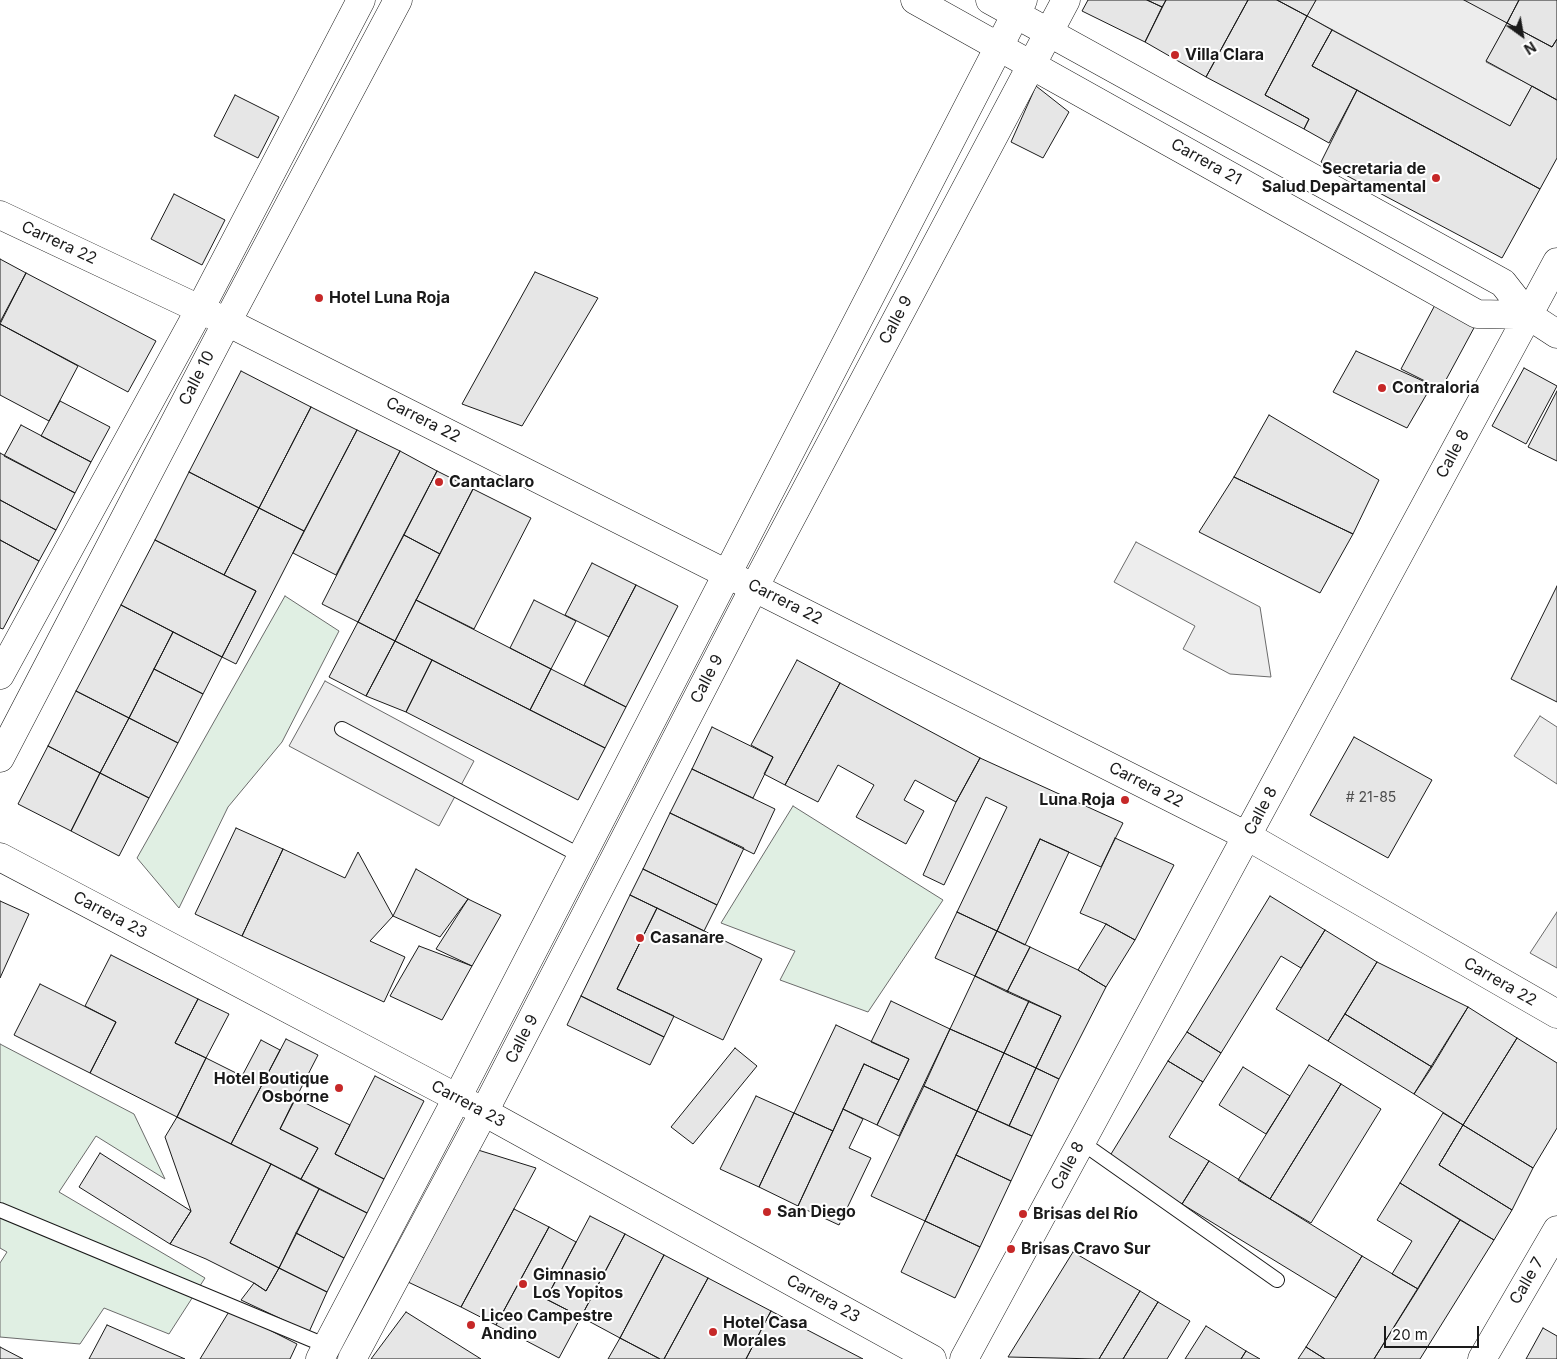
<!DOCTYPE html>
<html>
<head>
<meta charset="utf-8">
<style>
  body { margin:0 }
  #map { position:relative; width:1557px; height:1359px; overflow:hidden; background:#fff; font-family:Inter,sans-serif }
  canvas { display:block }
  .north { position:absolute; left:1497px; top:10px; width:50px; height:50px; -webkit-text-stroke:4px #fff; paint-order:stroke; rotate:148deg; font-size:14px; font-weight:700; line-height:20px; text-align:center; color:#1a1a1a }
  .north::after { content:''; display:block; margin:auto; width:18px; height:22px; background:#1a1a1a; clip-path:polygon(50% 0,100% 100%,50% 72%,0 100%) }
  .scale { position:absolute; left:1384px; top:1326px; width:95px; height:22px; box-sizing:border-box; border:2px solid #1a1a1a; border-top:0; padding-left:6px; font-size:15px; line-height:18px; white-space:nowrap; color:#1a1a1a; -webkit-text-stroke:4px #fff; paint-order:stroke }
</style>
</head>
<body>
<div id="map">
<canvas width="1557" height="1359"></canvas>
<div class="north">N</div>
<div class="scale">20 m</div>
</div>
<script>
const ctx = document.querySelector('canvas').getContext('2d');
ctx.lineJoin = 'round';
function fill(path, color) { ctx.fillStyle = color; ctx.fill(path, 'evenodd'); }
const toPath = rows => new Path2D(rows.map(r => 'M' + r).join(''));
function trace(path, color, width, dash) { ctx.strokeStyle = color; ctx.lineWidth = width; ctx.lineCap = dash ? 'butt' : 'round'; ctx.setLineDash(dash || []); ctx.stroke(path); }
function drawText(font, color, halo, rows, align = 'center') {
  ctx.font = font + ' Inter,sans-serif'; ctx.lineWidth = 4; ctx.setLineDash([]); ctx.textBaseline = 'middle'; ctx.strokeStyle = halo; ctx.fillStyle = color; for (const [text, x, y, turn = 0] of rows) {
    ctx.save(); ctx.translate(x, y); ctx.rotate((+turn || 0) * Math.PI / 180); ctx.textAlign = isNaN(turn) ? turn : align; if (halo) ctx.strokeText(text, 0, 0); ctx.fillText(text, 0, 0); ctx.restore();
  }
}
const green = toPath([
  [285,596,339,631,282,742,228,807,179,908,137,858,285,596],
  [793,806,943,900,868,1012,780,980,795,951,721,923,793,806],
  [0,1044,134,1114,165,1179,96,1136,59,1192,205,1278,169,1334,104,1308,80,1344,0,1337,0,1263,7,1252,0,1248,0,1044]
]);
const parking = toPath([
  [1316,0,1469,0,1507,23,1486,62,1532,86,1510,126,1307,16,1316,0],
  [1136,542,1260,607,1271,677,1230,674,1183,649,1195,626,1114,582,1136,542],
  [325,681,474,761,439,826,289,746,325,681],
  [1540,716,1557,727,1557,784,1514,756,1540,716],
  [1557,912,1557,968,1530,953,1557,912]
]);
const building = toPath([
  [1088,0,1147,0,1162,7,1145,42,1082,11,1088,0],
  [1147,0,1166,0,1162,7,1147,0],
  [1166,0,1248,0,1206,77,1145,42,1166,0],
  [1248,0,1277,0,1307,16,1265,95,1309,119,1304,129,1206,77,1248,0],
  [1277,0,1316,0,1307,16,1277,0],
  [1464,0,1519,0,1507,23,1464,0],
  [1519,0,1557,0,1557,39,1552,47,1507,23,1519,0],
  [1307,16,1332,30,1312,66,1357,90,1329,143,1304,129,1309,119,1265,95,1307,16],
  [1507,23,1552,47,1557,39,1557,100,1486,61,1507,23],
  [1332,30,1510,126,1532,86,1557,100,1557,158,1540,189,1312,66,1332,30],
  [1036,86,1069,112,1043,158,1011,142,1036,86],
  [1357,90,1540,189,1502,258,1321,162,1357,90],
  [235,95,279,117,258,158,214,136,235,95],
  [174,194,225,220,202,265,151,239,174,194],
  [0,259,26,273,0,322,0,259],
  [535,272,598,298,522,426,462,404,535,272],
  [26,273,156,341,128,392,0,324,26,273],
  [1435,305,1475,326,1441,389,1401,369,1435,305],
  [0,324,78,366,49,421,0,395,0,324],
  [1356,351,1432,385,1407,428,1333,392,1356,351],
  [1524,368,1557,386,1526,444,1492,426,1524,368],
  [241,371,311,407,259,508,189,472,241,371],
  [1557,391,1557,461,1528,447,1557,391],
  [60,401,110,427,91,462,41,436,60,401],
  [311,407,357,430,304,531,259,508,311,407],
  [1269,415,1379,480,1353,534,1234,477,1269,415],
  [21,425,91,462,75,493,4,456,21,425],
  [357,430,400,451,336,575,293,553,357,430],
  [400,451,437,471,358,622,322,604,400,451],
  [0,453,75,493,56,530,0,500,0,453],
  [437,471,473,489,440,554,404,535,437,471],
  [189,472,259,508,224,575,155,540,189,472],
  [1234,477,1353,534,1320,593,1199,532,1234,477],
  [473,489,531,518,474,629,416,600,473,489],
  [0,500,56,530,39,561,0,540,0,500],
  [259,508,304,531,236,664,222,657,256,591,224,575,259,508],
  [404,535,440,554,395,641,358,622,404,535],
  [0,540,39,561,3,629,0,628,0,540],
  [155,540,256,591,222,657,121,605,155,540],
  [592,563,636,585,609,637,565,615,592,563],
  [636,585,678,606,626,707,584,685,636,585],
  [1557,586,1557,702,1511,679,1557,586],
  [416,600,551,669,530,710,395,641,416,600],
  [534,600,576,621,551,669,510,648,534,600],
  [121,605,173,632,129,718,76,691,121,605],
  [358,622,395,641,366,696,329,677,358,622],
  [173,632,222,657,203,694,154,669,173,632],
  [395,641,432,660,406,712,366,696,395,641],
  [432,660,605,748,578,800,406,712,432,660],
  [797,660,840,683,785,785,764,774,773,757,751,745,797,660],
  [154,669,203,694,178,743,129,718,154,669],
  [551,669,626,707,605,748,530,710,551,669],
  [840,683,980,758,956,802,915,780,904,800,924,811,906,844,856,817,874,785,838,765,818,802,785,785,840,683],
  [76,691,129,718,100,773,48,746,76,691],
  [129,718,178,743,149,798,100,773,129,718],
  [712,727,773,757,753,798,692,769,712,727],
  [1354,737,1432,780,1388,858,1310,815,1354,737],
  [48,746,100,773,71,831,18,804,48,746],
  [980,758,1123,823,1101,867,1040,839,997,931,957,912,1007,807,986,797,944,885,923,875,956,802,980,758],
  [692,769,775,809,754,854,670,813,692,769],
  [100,773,149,798,119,856,71,831,100,773],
  [670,813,744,848,717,905,643,869,670,813],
  [236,828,283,849,242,936,195,914,236,828],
  [1115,838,1174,865,1135,940,1106,924,1080,913,1115,838],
  [1040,839,1069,852,1025,945,997,931,1040,839],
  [283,849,345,878,358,852,393,916,370,941,405,957,384,1002,242,936,283,849],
  [416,869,468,899,440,937,393,916,416,869],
  [643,869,717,905,704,931,630,895,643,869],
  [630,895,657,908,617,989,674,1016,664,1037,581,996,630,895],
  [1270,896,1325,930,1301,968,1281,956,1221,1053,1187,1032,1270,896],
  [468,899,501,915,472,966,436,949,468,899],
  [0,901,29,914,0,978,0,901],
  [657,908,762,959,723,1040,617,989,657,908],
  [957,912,997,931,975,976,935,958,957,912],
  [1106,924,1135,940,1106,987,1078,970,1106,924],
  [1325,930,1377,962,1328,1041,1276,1009,1325,930],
  [997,931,1030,947,1007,992,975,976,997,931],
  [419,946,472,966,442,1020,390,996,419,946],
  [1030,947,1078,970,1106,987,1059,1079,1036,1068,1061,1016,1007,992,1030,947],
  [111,955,198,999,175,1043,206,1058,177,1117,90,1073,116,1022,85,1006,111,955],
  [1377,962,1468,1007,1432,1067,1345,1014,1377,962],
  [975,976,1029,1001,1004,1053,950,1029,975,976],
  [40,984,116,1022,90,1073,14,1035,40,984],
  [581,996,664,1037,650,1065,567,1025,581,996],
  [198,999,229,1014,206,1058,175,1043,198,999],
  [891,1001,950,1029,899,1136,877,1125,909,1059,871,1042,891,1001],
  [1029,1001,1061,1016,1036,1068,1004,1053,1029,1001],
  [1468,1007,1517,1038,1463,1125,1414,1094,1468,1007],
  [1345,1014,1432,1067,1414,1094,1328,1041,1345,1014],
  [836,1025,909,1059,899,1080,864,1064,833,1131,794,1113,836,1025],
  [950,1029,1004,1053,977,1111,924,1086,950,1029],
  [1187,1032,1221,1053,1203,1082,1168,1061,1187,1032],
  [1517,1038,1557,1063,1557,1128,1533,1168,1463,1125,1517,1038],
  [286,1039,318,1055,280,1129,318,1148,301,1179,231,1144,286,1039],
  [261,1040,280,1050,231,1144,177,1117,206,1058,242,1076,261,1040],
  [735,1048,757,1066,693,1144,671,1127,735,1048],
  [1004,1053,1036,1068,1009,1126,977,1111,1004,1053],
  [1168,1061,1203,1082,1169,1137,1209,1161,1182,1204,1108,1159,1168,1061],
  [864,1064,899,1080,877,1125,843,1109,864,1064],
  [1309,1065,1341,1084,1270,1199,1238,1180,1309,1065],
  [1243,1067,1290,1096,1266,1134,1219,1105,1243,1067],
  [1036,1068,1059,1079,1032,1136,1009,1126,1036,1068],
  [375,1076,424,1101,384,1179,335,1154,375,1076],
  [1341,1084,1381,1109,1311,1223,1270,1199,1341,1084],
  [924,1086,977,1111,925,1221,871,1196,924,1086],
  [756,1096,794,1113,759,1187,720,1169,756,1096],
  [295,1098,350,1125,335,1154,384,1179,367,1213,301,1179,318,1148,280,1129,295,1098],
  [843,1109,863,1119,849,1148,871,1158,839,1225,798,1206,843,1109],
  [977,1111,1032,1136,1011,1181,956,1155,977,1111],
  [794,1113,833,1131,798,1206,759,1187,794,1113],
  [1443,1113,1463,1125,1439,1165,1512,1210,1494,1240,1400,1183,1443,1113],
  [177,1117,271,1164,230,1243,279,1268,266,1291,254,1283,206,1259,170,1244,191,1211,165,1137,177,1117],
  [1463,1125,1533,1168,1512,1210,1439,1165,1463,1125],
  [478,1150,536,1168,461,1307,408,1282,478,1150],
  [100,1153,191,1211,170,1244,79,1187,100,1153],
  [956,1155,1011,1181,980,1247,925,1221,956,1155],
  [1209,1161,1362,1256,1336,1298,1182,1204,1209,1161],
  [271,1164,319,1189,279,1268,230,1243,271,1164],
  [1400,1183,1460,1220,1418,1289,1392,1274,1412,1241,1377,1220,1400,1183],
  [319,1189,367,1213,344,1258,296,1233,319,1189],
  [514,1209,549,1227,496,1325,461,1307,514,1209],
  [590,1216,625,1234,581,1317,546,1299,590,1216],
  [1460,1220,1494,1240,1420,1359,1374,1359,1460,1220],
  [925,1221,980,1247,955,1298,901,1272,925,1221],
  [549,1227,576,1242,546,1299,581,1317,559,1358,496,1325,549,1227],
  [296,1233,344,1258,327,1292,279,1268,296,1233],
  [625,1234,664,1255,620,1338,581,1317,625,1234],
  [1073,1252,1140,1291,1099,1359,1008,1357,1073,1252],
  [664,1255,708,1278,664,1359,660,1359,620,1338,664,1255],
  [1362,1256,1418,1289,1374,1359,1325,1359,1306,1347,1362,1256],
  [279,1268,327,1292,309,1332,241,1300,254,1283,266,1291,279,1268],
  [708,1278,771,1311,746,1359,664,1359,708,1278],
  [1140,1291,1158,1302,1123,1359,1099,1359,1140,1291],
  [1158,1302,1190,1321,1167,1359,1123,1359,1158,1302],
  [230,1310,297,1344,290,1359,200,1359,230,1310],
  [771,1311,863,1359,746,1359,771,1311],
  [406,1312,481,1359,371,1359,406,1312],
  [107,1325,185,1359,89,1359,107,1325],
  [1206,1326,1246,1351,1241,1359,1185,1359,1206,1326],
  [1543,1328,1557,1336,1557,1359,1526,1359,1543,1328],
  [620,1338,660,1359,608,1359,620,1338],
  [0,1347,23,1359,0,1359,0,1347],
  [1306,1347,1325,1359,1298,1359,1306,1347],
  [1246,1351,1260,1359,1241,1359,1246,1351]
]);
const service = toPath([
  [342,729,581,856],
  [1081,1142,1277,1280],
  [0,1210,327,1346]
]);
const minor = toPath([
  [915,0,1477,314,1528,315],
  [990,0,1503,283,1528,315,1557,334],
  [0,215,227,322,1247,836,1557,1014],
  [484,1112,932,1359],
  [964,1359,1557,262],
  [1482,1359,1557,1230]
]);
const tertiary = toPath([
  [0,857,484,1112]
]);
const secondary = toPath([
  [0,675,200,309,361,0],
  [0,758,227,322,398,0],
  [320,1359,457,1098,1023,0],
  [352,1359,484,1112,755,586,1066,0]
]);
const markers = [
  [1175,55,5,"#c62828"],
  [1436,178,5,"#c62828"],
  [319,298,5,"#c62828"],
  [1382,388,5,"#c62828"],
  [439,482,5,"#c62828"],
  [1125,800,5,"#c62828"],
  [640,938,5,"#c62828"],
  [339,1088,5,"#c62828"],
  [767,1212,5,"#c62828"],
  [1023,1214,5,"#c62828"],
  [1011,1249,5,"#c62828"],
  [523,1284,5,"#c62828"],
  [471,1325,5,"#c62828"],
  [713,1332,5,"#c62828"]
];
const numberNames = [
  ["# 21-85",1371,798]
];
const poiNames = [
  ["Villa Clara",1185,55],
  ["Secretaria de",1426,169,"right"],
  ["Salud Departamental",1426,187,"right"],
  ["Hotel Luna Roja",329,298],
  ["Contraloria",1392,388],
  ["Cantaclaro",449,482],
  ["Luna Roja",1115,800,"right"],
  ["Casanare",650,938],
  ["Hotel Boutique",329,1079,"right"],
  ["Osborne",329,1097,"right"],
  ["San Diego",777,1212],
  ["Brisas del Río",1033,1214],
  ["Brisas Cravo Sur",1021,1249],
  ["Gimnasio",533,1275],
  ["Los Yopitos",533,1293],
  ["Liceo Campestre",481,1316],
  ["Andino",481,1334],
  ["Hotel Casa",723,1323],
  ["Morales",723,1341]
];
const streetNames = [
  ["Carrera 21",1206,162,29],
  ["Carrera 22",59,243,25],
  ["Calle 9",896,320,-62],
  ["Calle 10",197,378,-63],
  ["Carrera 22",423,420,27],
  ["Calle 8",1453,454,-62],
  ["Carrera 22",785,602,27],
  ["Calle 9",707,679,-63],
  ["Carrera 22",1146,785,27],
  ["Calle 8",1261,811,-62],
  ["Carrera 23",110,915,28],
  ["Carrera 22",1500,982,30],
  ["Calle 9",522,1039,-63],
  ["Carrera 23",468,1104,28],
  ["Calle 8",1068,1166,-62],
  ["Calle 7",1527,1281,-60],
  ["Carrera 23",823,1299,29]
];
fill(green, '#e0efe3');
trace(green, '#6a6a6a', 1);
fill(parking, '#ededed');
trace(parking, '#6a6a6a', 1);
fill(building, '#e6e6e6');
trace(building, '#1a1a1a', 1);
trace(service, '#1a1a1a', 16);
trace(minor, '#1a1a1a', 29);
trace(tertiary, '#1a1a1a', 29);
trace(secondary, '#1a1a1a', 29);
trace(service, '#fff', 14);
trace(minor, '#fff', 28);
trace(tertiary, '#fff', 28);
trace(secondary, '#fff', 28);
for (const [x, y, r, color] of markers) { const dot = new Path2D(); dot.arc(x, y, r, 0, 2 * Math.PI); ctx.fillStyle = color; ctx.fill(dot); trace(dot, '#fff', 2); }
drawText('14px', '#4d4d4d', null, numberNames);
drawText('bold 16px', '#1a1a1a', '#fff', poiNames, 'left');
drawText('16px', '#1a1a1a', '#fff', streetNames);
</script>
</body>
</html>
